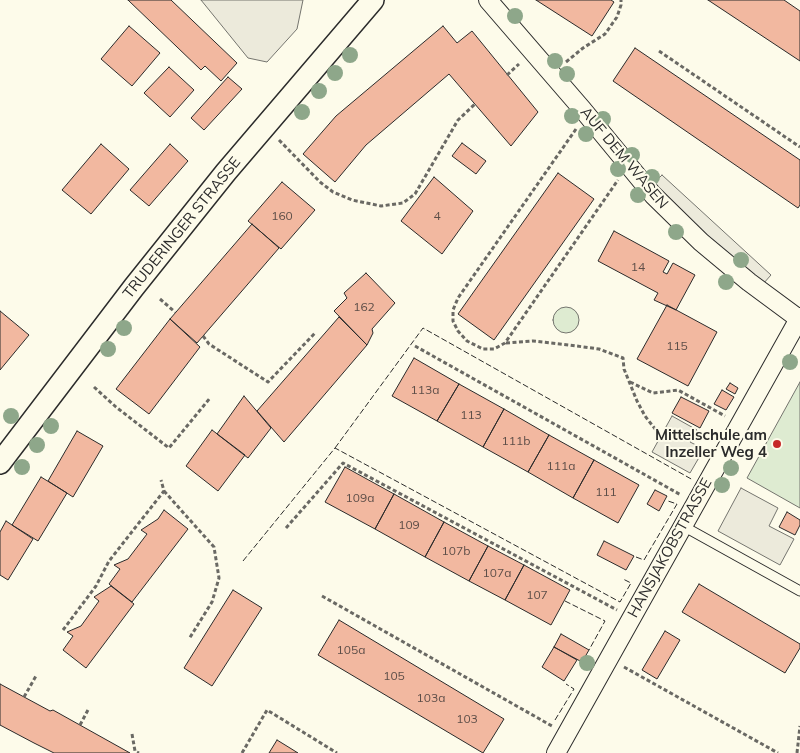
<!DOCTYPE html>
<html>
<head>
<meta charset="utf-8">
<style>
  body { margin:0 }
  canvas { display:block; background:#fdfbea }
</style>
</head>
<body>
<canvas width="800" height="753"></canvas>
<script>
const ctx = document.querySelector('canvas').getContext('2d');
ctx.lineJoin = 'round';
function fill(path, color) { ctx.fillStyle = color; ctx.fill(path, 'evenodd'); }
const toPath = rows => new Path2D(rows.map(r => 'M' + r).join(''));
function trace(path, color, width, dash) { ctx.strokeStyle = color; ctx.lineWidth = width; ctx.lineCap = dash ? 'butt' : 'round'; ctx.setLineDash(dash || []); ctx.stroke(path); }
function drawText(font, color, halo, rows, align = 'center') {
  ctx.font = font + ' Mulish,sans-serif'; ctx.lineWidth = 4; ctx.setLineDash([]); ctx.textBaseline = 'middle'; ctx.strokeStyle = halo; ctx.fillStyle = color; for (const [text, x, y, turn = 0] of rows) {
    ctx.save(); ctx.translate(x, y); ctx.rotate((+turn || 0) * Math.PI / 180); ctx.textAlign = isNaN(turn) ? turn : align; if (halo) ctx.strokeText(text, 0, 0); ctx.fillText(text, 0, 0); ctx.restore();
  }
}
const green = toPath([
  '553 320a13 13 0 1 1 26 0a13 13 0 1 1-26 0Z',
  [800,382,800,508,747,478,800,382]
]);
const parking = toPath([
  [201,0,303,0,297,29,267,62,248,58,201,0],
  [662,175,771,275,763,284,705,237,653,184,662,175],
  [672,416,697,430,690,442,704,449,690,473,652,452,672,416],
  [741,488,778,508,769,526,794,539,780,565,718,531,741,488]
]);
const building = toPath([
  [128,0,171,0,237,63,221,81,205,66,201,70,128,0],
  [536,0,611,0,614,2,592,36,536,0],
  [708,0,784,0,800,11,800,61,708,0],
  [129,26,160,53,132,86,101,59,129,26],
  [443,26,457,43,472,31,538,112,511,146,449,74,366,145,335,182,303,154,336,116,443,26],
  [635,48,800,160,800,205,798,208,613,81,635,48],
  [169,67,194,90,170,117,144,93,169,67],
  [228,77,242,89,204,130,191,118,228,77],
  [462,143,486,161,476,174,452,156,462,143],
  [101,144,129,169,91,214,62,190,101,144],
  [170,144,188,161,149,206,130,190,170,144],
  [558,173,594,199,494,340,458,314,558,173],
  [434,177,473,211,442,254,401,221,434,177],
  [282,182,315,210,281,249,248,221,282,182],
  [252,224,279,248,197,343,170,319,252,224],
  [614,231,669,261,663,272,667,274,673,263,695,275,676,310,654,300,658,293,598,261,614,231],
  [366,273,395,303,372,329,373,333,367,345,334,311,347,298,344,293,366,273],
  [667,305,717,332,688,386,637,359,667,305],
  [0,311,29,335,0,370,0,311],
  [339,317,367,345,284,442,257,411,339,317],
  [170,319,200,347,149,414,116,389,170,319],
  [414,358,459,384,437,421,392,396,414,358],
  [730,383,738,388,735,394,726,389,730,383],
  [459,384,504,409,483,447,437,421,459,384],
  [722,390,734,397,726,410,714,404,722,390],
  [244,396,271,428,248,458,217,434,244,396],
  [681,397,709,411,700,428,672,413,681,397],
  [504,409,549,435,528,472,483,447,504,409],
  [212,430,245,455,218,491,186,466,212,430],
  [77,431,103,446,73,497,48,481,77,431],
  [549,435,594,460,573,498,528,472,549,435],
  [594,460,639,485,618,523,573,498,594,460],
  [345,467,394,494,375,529,325,502,345,467],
  [41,477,67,493,38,541,12,525,41,477],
  [655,490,667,496,659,511,647,504,655,490],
  [394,494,444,522,425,557,375,529,394,494],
  [164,510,188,529,132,602,109,584,120,569,114,565,128,559,147,534,141,530,158,519,164,510],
  [787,512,800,520,800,525,795,535,779,527,787,512],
  [6,521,33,539,8,580,0,575,0,532,6,521],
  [444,522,488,546,469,581,425,557,444,522],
  [604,541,634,556,626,570,597,555,604,541],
  [488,546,524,565,505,600,469,581,488,546],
  [524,565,570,590,551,625,505,600,524,565],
  [699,584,800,644,800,648,785,673,682,612,699,584],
  [111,586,134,604,86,668,63,650,73,636,67,632,81,626,99,601,94,597,111,586],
  [233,590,262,608,212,686,184,668,233,590],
  [339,620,504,719,483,753,318,655,339,620],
  [665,631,680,640,657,679,642,670,665,631],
  [561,634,589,650,582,662,554,647,561,634],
  [554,647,577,660,564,681,542,667,554,647],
  [0,684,50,711,53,710,130,753,54,753,34,743,0,725,0,684],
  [277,740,290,748,298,753,269,753,277,740]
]);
const path = toPath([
  [659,51,800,147],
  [566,62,583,48,605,34,617,17,621,5,621,0],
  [507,75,519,64],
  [576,129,458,298,453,310,453,321,458,331,467,341,483,349,494,349,505,343,618,180],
  [279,140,320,182,333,192,352,200,381,206,403,203,415,194,458,120,475,104],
  [160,299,175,312],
  [203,336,209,344,268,382,316,332],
  [506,343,533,341,569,345,599,349,623,358,624,369,637,401,645,416,659,434],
  [415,346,681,495],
  [630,382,653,393,678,390,725,416],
  [94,387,116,407,169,448,210,398],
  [164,491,214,547,219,578,212,602,189,639],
  [286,528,343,463,617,610],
  [322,596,552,726],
  [63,630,96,586,109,561,164,491,161,480],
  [624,667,778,753],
  [24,697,36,676],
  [80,725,89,708],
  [132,734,135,751,139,753],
  [242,753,267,710,337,753],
  [797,753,800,726]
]);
const service = toPath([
  [683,526,800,591]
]);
const minor = toPath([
  [488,0,583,110,653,195,701,242,749,282,799,319],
  [556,753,800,317]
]);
const tertiary = toPath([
  [0,463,134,287,226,172,373,0]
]);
const fence = toPath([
  [335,448,423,328,693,480],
  [636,557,644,560,677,504,668,501],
  [243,561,335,448,620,602,631,583,623,579],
  [565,601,605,621,589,650],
  [555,720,574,689,566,684]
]);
const trees = [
  [515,16],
  [350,55],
  [555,61],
  [335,73],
  [567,74],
  [319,91],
  [302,112],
  [572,116],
  [603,119],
  [586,134],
  [632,155],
  [618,169],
  [652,177],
  [638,195],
  [676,232],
  [741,260],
  [726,282],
  [124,328],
  [108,349],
  [790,362],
  [11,416],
  [51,426],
  [37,445],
  [22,467],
  [731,468],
  [722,485],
  [587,663]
];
const markers = [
  [777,444,5,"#c62828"]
];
const numberNames = [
  ["160",282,216],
  ["4",437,216],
  ["14",638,267],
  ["162",364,307],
  ["115",677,346],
  ["113a",425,390],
  ["113",471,415],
  ["111b",516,441],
  ["111a",561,466],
  ["111",606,492],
  ["109a",360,498],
  ["109",409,525],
  ["107b",456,551],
  ["107a",497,573],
  ["107",537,595],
  ["105a",351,650],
  ["105",394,676],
  ["103a",431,698],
  ["103",467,719]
];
const streetNames = [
  ["AUF DEM WASEN",624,158,50],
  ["TRUDERINGER STRASSE",182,228,-51],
  ["HANSJAKOBSTRASSE",670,548,-61]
];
const poiNames = [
  ["Mittelschule am",767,435],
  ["Inzeller Weg 4",767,452]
];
fill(green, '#deebd1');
trace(green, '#74746e', 1);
fill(parking, '#eceadb');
trace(parking, '#74746e', 1);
fill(building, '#f2b8a0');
trace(building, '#2b2b2b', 1);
trace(service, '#2b2b2b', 11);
trace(minor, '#2b2b2b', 20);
trace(tertiary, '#2b2b2b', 24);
trace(path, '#6a6964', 3, [4, 2.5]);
trace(service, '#fdfbea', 9);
trace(minor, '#fdfbea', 18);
trace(tertiary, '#fdfbea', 21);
trace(fence, '#2b2b2b', 1, [6, 2.5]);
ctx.fillStyle = '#8ea78a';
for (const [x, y] of trees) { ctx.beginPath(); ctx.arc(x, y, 8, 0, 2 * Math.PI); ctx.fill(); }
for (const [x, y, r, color] of markers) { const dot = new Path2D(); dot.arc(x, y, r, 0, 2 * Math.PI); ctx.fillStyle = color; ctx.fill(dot); trace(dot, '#fdfbea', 2); }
drawText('12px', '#5d4e48', null, numberNames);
drawText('15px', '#2b2b2b', '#fdfbea', streetNames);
drawText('bold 15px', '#2b2b2b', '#fdfbea', poiNames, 'right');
</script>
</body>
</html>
